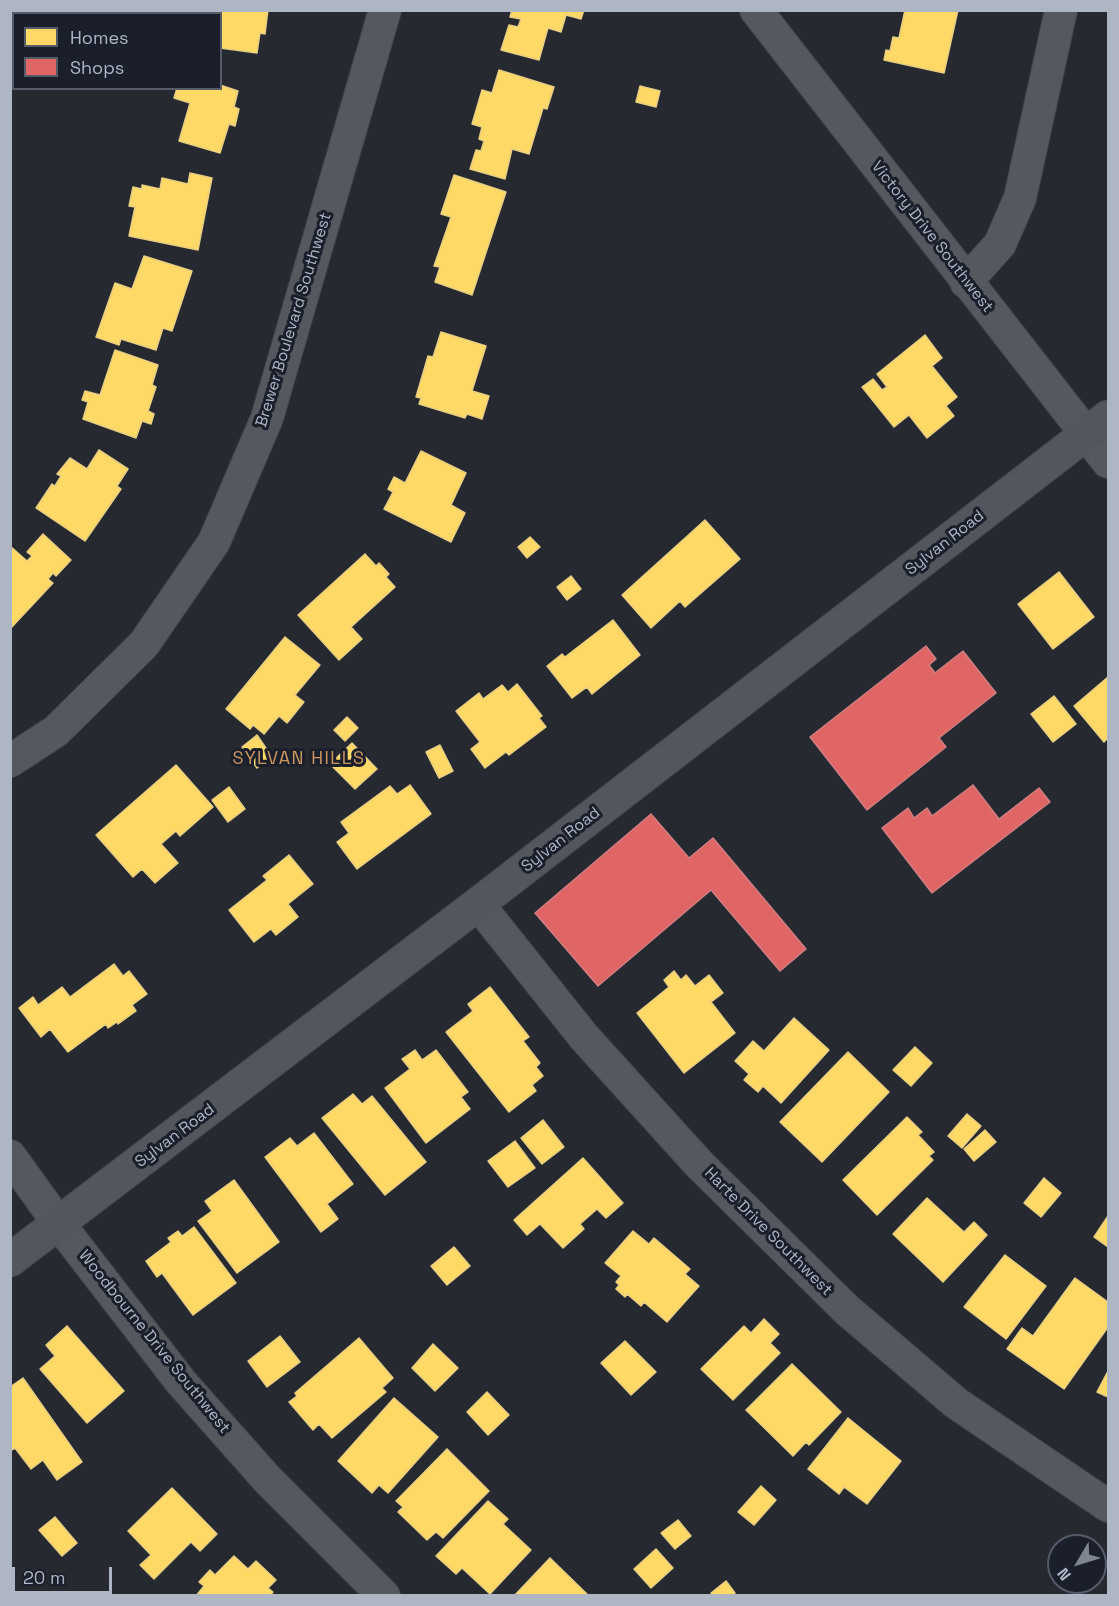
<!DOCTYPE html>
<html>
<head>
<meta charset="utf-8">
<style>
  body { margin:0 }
  #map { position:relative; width:1119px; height:1606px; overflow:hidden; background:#262930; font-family:"Space Grotesk",sans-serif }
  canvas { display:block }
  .frame { position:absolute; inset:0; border:12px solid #aeb5c3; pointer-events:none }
  .legend { position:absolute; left:12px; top:12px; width:210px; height:78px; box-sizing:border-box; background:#1a1f2b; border:2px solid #555b68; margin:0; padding:8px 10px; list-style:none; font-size:18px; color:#aeb5c3 }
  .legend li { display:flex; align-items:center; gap:12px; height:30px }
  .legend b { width:30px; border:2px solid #555b68 }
  .north { position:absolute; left:1047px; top:1534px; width:60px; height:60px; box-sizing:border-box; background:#1a1f2b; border:2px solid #555b68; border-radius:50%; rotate:232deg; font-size:16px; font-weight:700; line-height:24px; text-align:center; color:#aeb5c3 }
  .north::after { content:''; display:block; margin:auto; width:21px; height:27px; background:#7e8490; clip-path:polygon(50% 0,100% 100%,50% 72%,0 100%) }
  .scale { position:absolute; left:12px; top:1567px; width:100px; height:27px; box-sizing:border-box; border:3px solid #aeb5c3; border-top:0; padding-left:8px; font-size:18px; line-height:21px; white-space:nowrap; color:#aeb5c3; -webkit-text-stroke:4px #1a1f2b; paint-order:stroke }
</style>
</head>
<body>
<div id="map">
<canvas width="1119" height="1606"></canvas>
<div class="frame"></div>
<ul class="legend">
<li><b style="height:16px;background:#ffd966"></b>Homes</li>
<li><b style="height:16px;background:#e06666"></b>Shops</li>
</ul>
<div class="north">N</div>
<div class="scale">20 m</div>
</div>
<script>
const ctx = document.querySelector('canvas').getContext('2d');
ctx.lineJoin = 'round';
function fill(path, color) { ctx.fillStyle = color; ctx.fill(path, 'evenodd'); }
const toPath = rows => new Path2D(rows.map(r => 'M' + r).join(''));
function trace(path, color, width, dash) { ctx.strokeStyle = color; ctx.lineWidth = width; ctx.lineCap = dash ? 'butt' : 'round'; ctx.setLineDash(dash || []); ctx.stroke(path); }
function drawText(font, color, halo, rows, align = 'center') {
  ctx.font = font + ' "Space Grotesk",sans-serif'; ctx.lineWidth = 6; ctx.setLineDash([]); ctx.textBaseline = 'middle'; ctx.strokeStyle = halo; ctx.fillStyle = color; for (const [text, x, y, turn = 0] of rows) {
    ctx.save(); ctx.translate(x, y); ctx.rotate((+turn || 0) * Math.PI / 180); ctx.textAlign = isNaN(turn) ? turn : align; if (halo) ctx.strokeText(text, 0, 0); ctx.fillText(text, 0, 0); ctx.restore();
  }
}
const homes = toPath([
  [199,10,268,10,265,34,260,33,257,53,220,48,220,14,198,14,199,10],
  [512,10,584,10,581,19,566,15,561,32,548,28,539,60,501,50,509,25,518,27,521,19,510,17,512,10],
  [905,10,958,10,944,73,884,60,886,50,890,51,893,37,899,38,905,10],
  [499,70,554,87,547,109,543,108,529,154,512,149,505,179,470,169,476,150,481,151,484,141,479,139,482,127,472,124,482,90,492,93,499,70],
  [220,85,238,91,234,107,239,109,235,126,229,124,220,153,179,141,190,103,174,98,177,88,220,88,220,85],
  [640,86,660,91,656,107,636,102,640,86],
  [190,173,212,178,198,250,129,236,135,207,129,206,133,187,142,189,142,185,160,189,162,178,188,184,190,173],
  [454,175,506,192,472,295,435,282,440,267,434,266,451,217,441,214,454,175],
  [144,256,192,271,172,331,163,328,156,350,121,339,119,345,96,337,115,283,132,289,144,256],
  [441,332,486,346,472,391,489,396,482,419,467,414,465,418,419,404,421,398,416,397,428,356,433,357,441,332],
  [925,335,942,358,932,366,957,397,946,406,954,416,927,438,909,415,894,427,862,387,873,379,882,390,887,387,877,374,925,335],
  [115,350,158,365,152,385,156,387,148,411,154,414,151,424,142,421,136,438,83,419,88,402,82,400,85,391,100,395,115,350],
  [99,450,128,469,117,486,121,489,85,541,36,508,52,484,55,486,61,476,57,474,70,458,87,469,99,450],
  [421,451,466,473,451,505,465,513,451,542,384,509,393,492,388,489,394,477,405,483,421,451],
  [705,520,740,559,685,607,680,601,651,628,622,595,705,520],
  [43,534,71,560,56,576,53,573,48,579,53,583,10,629,10,546,27,561,32,556,27,552,43,534],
  [530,537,540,547,527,558,518,547,530,537],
  [365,554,376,566,379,563,389,574,386,577,395,587,351,627,362,639,339,660,298,615,365,554],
  [1059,572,1094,617,1053,649,1018,604,1059,572],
  [571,576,581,589,567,600,557,587,571,576],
  [613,620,640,655,592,694,587,687,572,698,547,666,562,654,565,657,613,620],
  [285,637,320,665,295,695,304,702,287,723,279,716,264,734,253,725,250,729,226,709,285,637],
  [1108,677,1108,738,1104,742,1074,706,1108,677],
  [517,684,542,716,539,718,546,727,509,755,506,752,485,768,471,749,480,742,456,711,479,693,483,699,502,685,508,692,517,684],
  [1054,696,1076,724,1053,742,1031,714,1054,696],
  [347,717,358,728,345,741,334,730,347,717],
  [257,735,272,757,257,768,242,747,257,735],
  [352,743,377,769,355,789,330,764,352,743],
  [440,745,453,771,439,778,426,752,440,745],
  [176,765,213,807,180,836,176,831,161,844,178,863,155,883,142,869,133,877,96,835,176,765],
  [410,785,431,814,357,869,337,842,349,833,341,822,390,786,397,794,410,785],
  [229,787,245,809,228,822,212,800,229,787],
  [289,855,313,884,288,904,298,917,276,935,271,929,254,942,229,910,267,880,263,876,289,855],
  [114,964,123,976,129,971,147,994,132,1005,136,1011,118,1024,117,1022,108,1028,106,1024,68,1052,50,1029,41,1037,19,1008,33,997,38,1005,62,987,70,997,114,964],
  [674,971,681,980,686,975,695,986,709,975,723,993,711,1002,735,1033,684,1073,637,1013,669,987,664,980,674,971],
  [490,987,529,1037,523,1041,540,1063,536,1067,543,1076,532,1085,536,1091,509,1112,446,1032,473,1011,468,1004,490,987],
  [794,1018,829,1050,781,1103,763,1086,758,1092,744,1080,749,1074,735,1061,753,1041,764,1051,794,1018],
  [915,1047,932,1063,911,1086,893,1070,915,1047],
  [415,1050,422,1060,436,1050,468,1092,461,1097,470,1109,426,1143,385,1088,410,1069,402,1059,415,1050],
  [848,1052,889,1092,822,1162,780,1122,848,1052],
  [353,1094,362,1104,372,1096,426,1162,385,1195,322,1118,353,1094],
  [967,1114,981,1126,962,1148,948,1136,967,1114],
  [907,1117,922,1132,918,1135,934,1152,929,1156,933,1160,877,1215,843,1180,907,1117],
  [543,1120,564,1147,542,1164,521,1138,543,1120],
  [985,1130,996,1142,974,1161,964,1149,985,1130],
  [314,1133,353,1184,327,1204,338,1219,321,1232,265,1157,290,1138,297,1146,314,1133],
  [515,1141,535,1168,508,1187,488,1161,515,1141],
  [583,1158,623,1203,606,1218,597,1209,580,1224,584,1229,563,1248,540,1224,527,1235,514,1220,583,1158],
  [1044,1178,1061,1193,1041,1217,1024,1203,1044,1178],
  [234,1180,279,1242,237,1273,198,1221,212,1211,205,1201,234,1180],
  [927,1198,964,1232,974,1222,987,1235,943,1282,893,1234,927,1198],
  [1108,1216,1108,1247,1094,1237,1108,1216],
  [194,1227,236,1283,193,1315,162,1273,157,1277,146,1261,171,1242,168,1238,178,1231,182,1236,194,1227],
  [633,1231,649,1244,654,1238,690,1269,685,1274,699,1286,667,1322,644,1302,641,1306,627,1294,625,1297,616,1289,619,1285,616,1282,621,1276,605,1263,633,1231],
  [454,1247,470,1266,447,1285,431,1266,454,1247],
  [1005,1255,1046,1286,1006,1339,964,1307,1005,1255],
  [1075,1278,1108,1302,1108,1327,1064,1389,1007,1349,1022,1328,1033,1336,1075,1278],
  [764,1319,779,1334,770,1343,780,1353,733,1400,701,1369,744,1326,751,1333,764,1319],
  [67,1326,124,1391,87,1423,40,1369,55,1356,46,1345,67,1326],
  [280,1336,300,1362,267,1387,248,1361,280,1336],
  [359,1338,393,1378,382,1388,386,1392,332,1438,319,1424,313,1430,289,1402,297,1396,295,1393,359,1338],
  [625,1341,656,1372,631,1395,601,1363,625,1341],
  [433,1344,458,1368,435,1391,412,1368,433,1344],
  [792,1364,841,1412,809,1445,806,1442,793,1456,746,1410,792,1364],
  [1108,1371,1108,1397,1097,1392,1108,1371],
  [23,1378,82,1462,57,1480,43,1460,31,1469,15,1448,10,1451,10,1387,23,1378],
  [487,1392,509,1415,488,1435,467,1412,487,1392],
  [394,1398,438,1437,388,1493,379,1485,372,1493,338,1461,394,1398],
  [848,1418,901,1461,867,1504,844,1487,839,1494,808,1469,848,1418],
  [447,1449,489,1491,443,1538,436,1532,427,1540,398,1512,403,1507,396,1501,447,1449],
  [761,1486,776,1500,754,1525,738,1512,761,1486],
  [172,1488,217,1534,200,1551,191,1542,154,1579,140,1565,151,1555,128,1531,172,1488],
  [488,1501,508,1519,503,1524,531,1550,490,1594,462,1568,456,1574,436,1556,488,1501],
  [55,1517,77,1543,62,1556,39,1530,55,1517],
  [678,1520,691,1536,675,1549,661,1533,678,1520],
  [656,1549,673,1568,651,1588,634,1569,656,1549],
  [234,1556,248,1569,256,1561,276,1580,268,1588,273,1592,270,1596,196,1596,204,1586,199,1582,210,1570,215,1575,234,1556],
  [550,1558,589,1596,514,1596,550,1558],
  [726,1581,735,1593,732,1596,713,1596,711,1593,726,1581]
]);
const shops = toPath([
  [926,646,936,659,929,665,935,673,963,651,996,693,939,738,946,747,867,810,810,737,926,646],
  [973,785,999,819,1039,788,1050,802,932,893,882,828,908,808,914,818,927,808,932,816,973,785],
  [651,814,689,858,713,838,806,949,780,971,711,890,598,986,535,913,651,814]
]);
const minor = toPath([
  [756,10,1108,462],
  [966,282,1000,244,1020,198,1061,10],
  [10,761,56,731,144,644,214,542,267,418,385,10],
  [478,904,584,1037,699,1164,847,1310,956,1403,1108,1506],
  [10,1156,59,1224,181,1382,267,1479,384,1596]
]);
const secondary = toPath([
  [10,1260,478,904,1108,417]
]);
const streetNames = [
  ["Victory Drive Southwest",932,237,52],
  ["Brewer Boulevard Southwest",294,320,-73],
  ["Sylvan Road",945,543,-38],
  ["Sylvan Road",561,840,-38],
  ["Sylvan Road",175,1136,-37],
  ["Harte Drive Southwest",768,1232,45],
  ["Woodbourne Drive Southwest",154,1342,51]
];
const neighbourhoodNames = [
  ["SYLVAN HILLS",299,759]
];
fill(homes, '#ffd966');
trace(homes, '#e7ce82', 1.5);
fill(shops, '#e06666');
trace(shops, '#d17e82', 1.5);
trace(minor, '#41444a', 34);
trace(secondary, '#41444a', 35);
trace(minor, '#55585f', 32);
trace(secondary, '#53575d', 33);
drawText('16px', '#aeb5c3', '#1a1f2b', streetNames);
ctx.letterSpacing = '1.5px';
drawText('18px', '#cd965f', '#1a1f2b', neighbourhoodNames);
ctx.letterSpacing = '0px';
</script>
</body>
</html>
